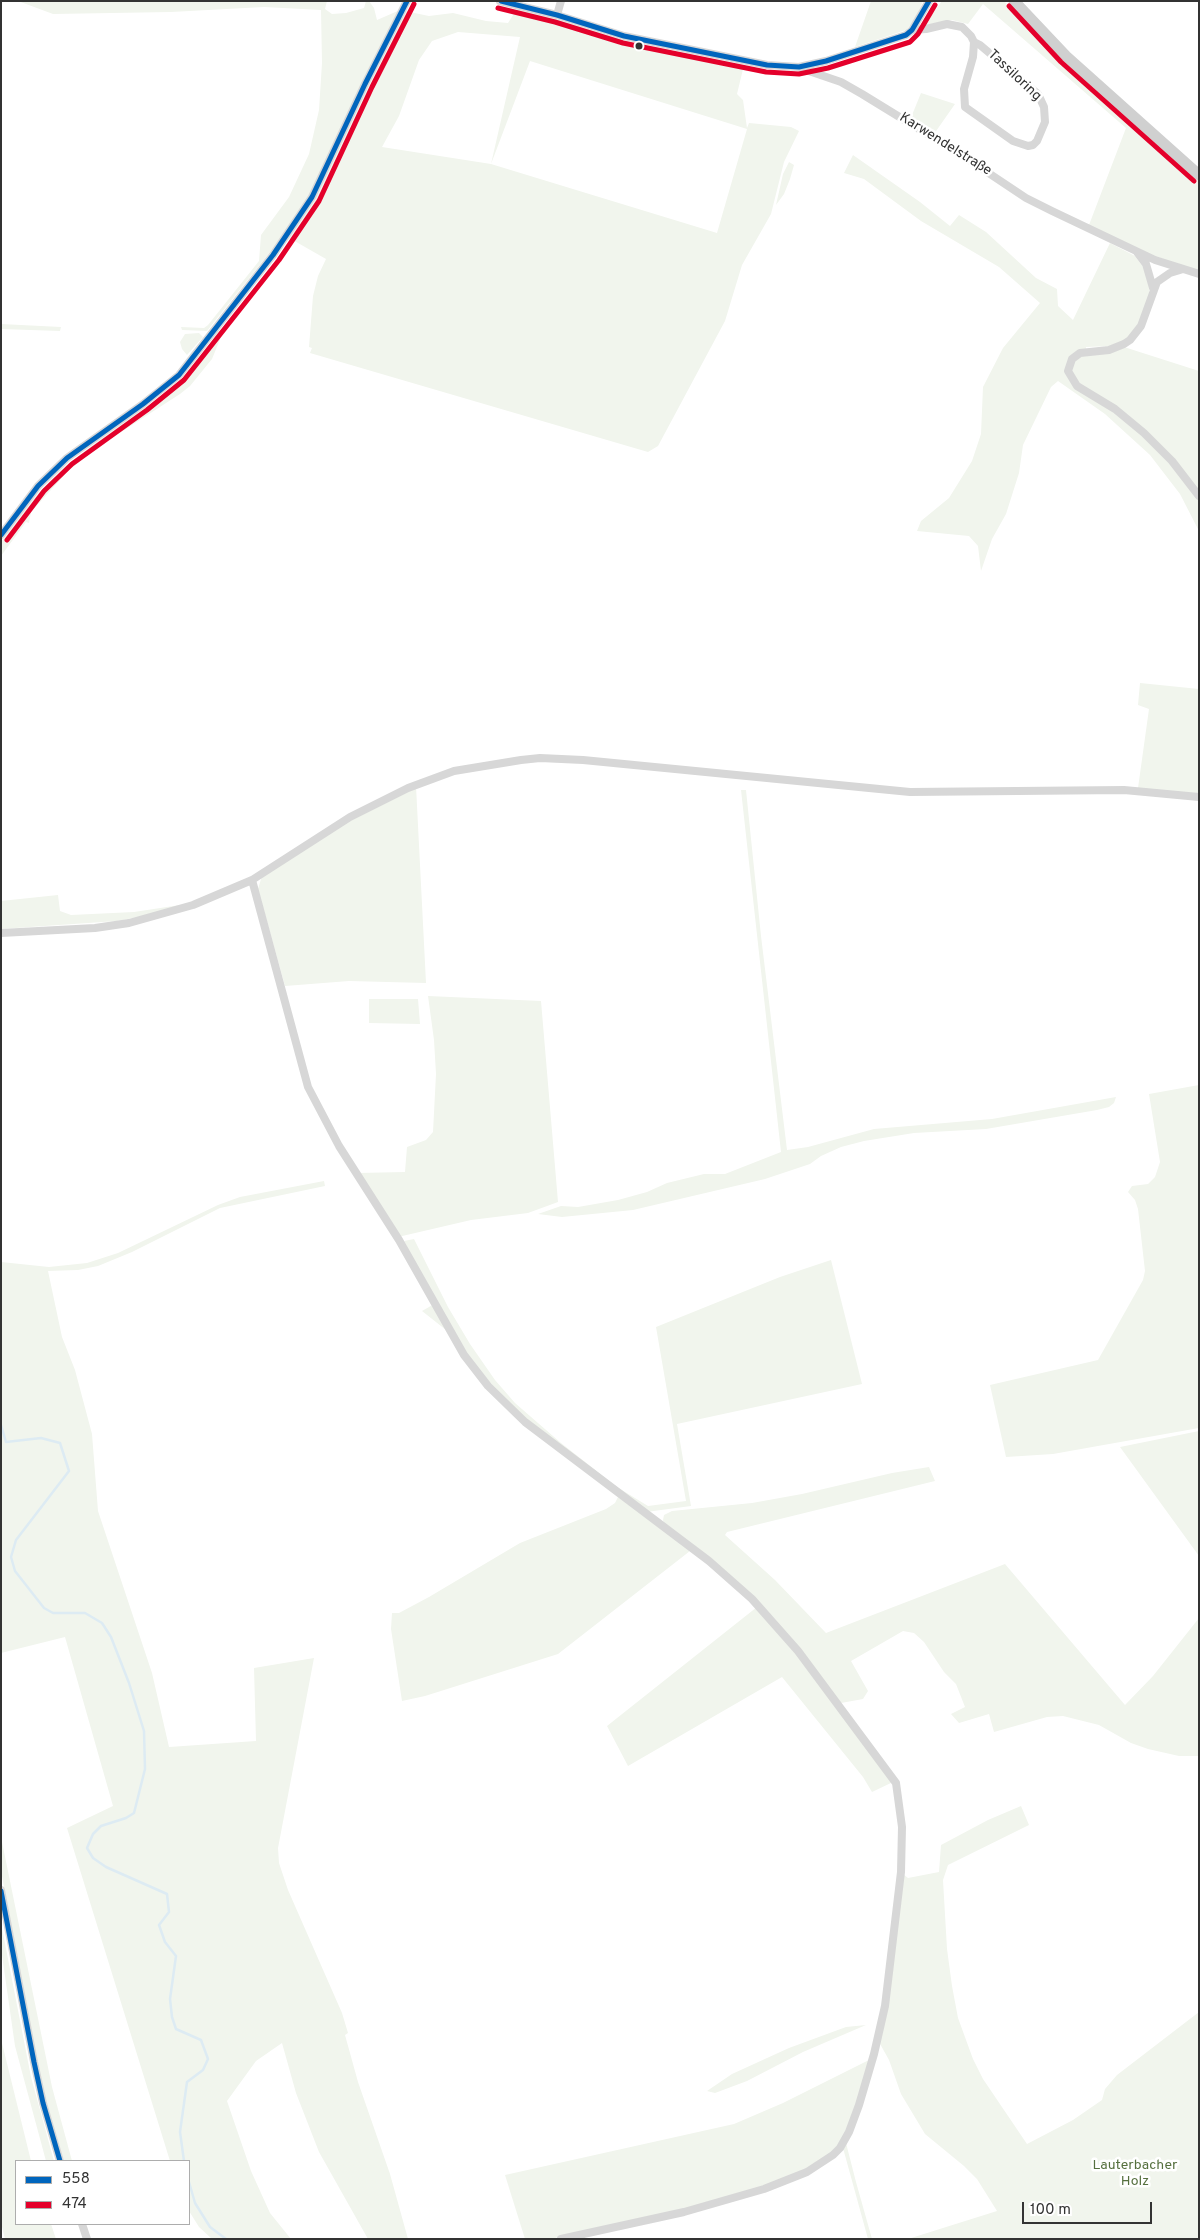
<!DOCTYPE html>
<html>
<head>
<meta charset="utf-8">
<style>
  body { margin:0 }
  #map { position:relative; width:1200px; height:2240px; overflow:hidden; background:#fff; font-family:Overpass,sans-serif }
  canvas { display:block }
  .frame { position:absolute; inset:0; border:2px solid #333; pointer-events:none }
  .legend { position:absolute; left:15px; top:2160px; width:175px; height:65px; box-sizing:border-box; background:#fff; border:1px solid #adadad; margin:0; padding:6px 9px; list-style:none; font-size:15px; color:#333 }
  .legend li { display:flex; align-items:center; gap:10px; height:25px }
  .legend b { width:25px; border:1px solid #adadad }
  .scale { position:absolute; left:1022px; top:2202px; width:130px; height:22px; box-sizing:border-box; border:2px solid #333; border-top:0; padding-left:6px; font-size:15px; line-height:18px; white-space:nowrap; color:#333; -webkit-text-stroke:4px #fff; paint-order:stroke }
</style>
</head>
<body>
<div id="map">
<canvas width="1200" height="2240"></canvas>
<div class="frame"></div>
<ul class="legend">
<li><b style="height:6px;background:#0065bd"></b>558</li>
<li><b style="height:6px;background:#e4002b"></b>474</li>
</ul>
<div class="scale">100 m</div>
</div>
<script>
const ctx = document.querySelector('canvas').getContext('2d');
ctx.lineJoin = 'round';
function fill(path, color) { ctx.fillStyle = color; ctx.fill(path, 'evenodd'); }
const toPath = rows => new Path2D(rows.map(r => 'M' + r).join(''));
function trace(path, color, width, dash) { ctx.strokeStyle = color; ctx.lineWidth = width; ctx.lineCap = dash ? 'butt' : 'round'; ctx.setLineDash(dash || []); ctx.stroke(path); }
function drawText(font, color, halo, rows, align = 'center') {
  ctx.font = font + ' Overpass,sans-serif'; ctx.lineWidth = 5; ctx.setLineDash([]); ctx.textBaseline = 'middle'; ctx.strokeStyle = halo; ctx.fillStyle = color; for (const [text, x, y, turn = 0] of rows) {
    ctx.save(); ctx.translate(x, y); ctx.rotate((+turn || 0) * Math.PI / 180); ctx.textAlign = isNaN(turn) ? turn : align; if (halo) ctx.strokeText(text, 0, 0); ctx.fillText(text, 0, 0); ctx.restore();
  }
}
const green = toPath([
  [18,1,327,1,325,9,332,14,346,13,364,8,366,1,369,1,374,8,377,20,400,10,429,16,453,13,486,21,508,23,517,9,559,19,633,43,744,65,737,94,743,100,747,128,749,123,791,127,799,131,784,162,771,214,742,265,725,321,658,446,648,452,310,353,312,348,309,347,313,296,318,276,326,259,291,239,278,242,207,331,182,330,181,327,204,328,208,325,259,261,261,235,289,197,309,154,319,110,322,63,321,10,264,7,171,12,53,14],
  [458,32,520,37,491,164,382,147,399,116,419,60,432,41],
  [530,61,747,129,717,233,491,164],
  [871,1,923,1,916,18,906,30,855,47],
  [942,1,1004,1,1034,32,1199,180,1199,271,1143,252,1089,225,1126,128,983,4,968,24,952,20,928,26,924,25],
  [921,93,955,104,934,134,910,120],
  [853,155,920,202,950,226,959,215,986,232,1036,278,1057,289,1058,306,1073,320,1110,243,1135,256,1144,268,1150,284,1149,297,1140,322,1129,338,1111,346,1086,347,1085,353,1124,347,1199,371,1199,531,1180,494,1150,455,1105,414,1058,381,1051,387,1023,445,1019,473,1006,514,992,539,981,571,978,546,969,536,917,531,921,521,949,498,972,461,981,434,983,387,1003,348,1040,303,999,267,921,221,864,179,844,173],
  [789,162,794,165,790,179,784,194,776,205,783,174],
  [1,324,61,327,60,331,1,329],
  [218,330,223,332,212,359,190,386,180,394,101,445,69,470,31,512,29,523,26,522,1,556,1,542,26,507,48,483,64,467,131,416,176,388,192,374],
  [199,333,203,337,187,355,182,349,180,342,185,334],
  [1140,683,1199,689,1199,794,1138,788,1149,709,1138,705],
  [416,786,426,983,349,981,285,986,258,889,262,876,359,815],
  [741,790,746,790,761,936,787,1150,808,1147,874,1129,992,1119,1116,1097,1114,1103,1109,1107,1097,1110,986,1129,914,1133,864,1141,841,1147,821,1156,810,1164,765,1179,633,1210,562,1217,538,1214,561,1206,578,1207,618,1200,647,1192,667,1183,704,1174,725,1174,781,1152],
  [58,895,60,911,71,915,134,912,180,905,150,915,117,921,1,929,1,901],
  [428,996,541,1001,558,1202,528,1213,471,1220,398,1237,357,1173,405,1172,407,1147,426,1140,433,1132,436,1074,434,1040],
  [369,999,418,999,420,1024,369,1023],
  [1199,1085,1199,1428,1053,1454,1006,1457,990,1385,1098,1360,1143,1280,1145,1271,1138,1209,1135,1200,1128,1192,1132,1186,1148,1184,1155,1177,1160,1162,1149,1094],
  [324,1181,325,1186,220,1208,132,1252,98,1266,78,1270,48,1271,62,1337,75,1370,92,1434,98,1511,152,1673,169,1747,256,1741,254,1668,314,1658,278,1848,279,1863,288,1890,342,2013,348,2033,345,2035,358,2082,390,2174,408,2239,368,2239,319,2152,296,2093,282,2043,256,2061,227,2101,251,2171,270,2213,291,2239,212,2239,199,2227,189,2211,189,2161,170,2161,67,1828,113,1806,65,1637,1,1653,1,1262,49,1267,87,1263,118,1253,218,1205,240,1197],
  [414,1239,448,1307,470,1344,495,1380,515,1403,561,1443,617,1487,648,1506,686,1501,656,1327,780,1277,831,1260,862,1384,677,1424,691,1506,646,1512,522,1416,497,1391,446,1330,422,1311,436,1303,404,1241],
  [1199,1431,1199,1556,1120,1447],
  [929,1467,935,1481,727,1532,725,1535,775,1580,826,1633,1005,1564,1125,1705,1153,1676,1199,1618,1199,1756,1179,1756,1148,1749,1131,1743,1099,1725,1063,1716,1047,1717,994,1732,989,1714,959,1723,951,1714,965,1707,956,1684,944,1672,924,1642,914,1633,903,1631,851,1661,868,1691,863,1699,841,1703,775,1619,664,1524,663,1520,664,1515,672,1511,752,1503,802,1494,892,1473],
  [618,1497,641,1513,690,1551,558,1654,425,1696,402,1701,391,1629,392,1613,399,1613,429,1597,520,1543,606,1509,615,1503],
  [757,1607,801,1658,893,1782,872,1792,863,1777,782,1677,628,1766,607,1726],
  [1021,1806,1029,1825,948,1865,943,1880,947,1949,952,1986,958,2018,973,2059,983,2079,1027,2144,1073,2120,1102,2100,1105,2089,1117,2075,1199,2012,1199,2239,908,2239,997,2211,977,2179,964,2166,925,2134,901,2094,889,2060,879,2042,903,1874,908,1878,939,1872,941,1845,988,1820],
  [1,1837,52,2087,72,2161,64,2161,46,2102,37,2061,1,1871],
  [1,1923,31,2077,54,2161,46,2161,15,2046,1,1948],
  [866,2025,803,2052,747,2081,715,2093,707,2091,732,2074,789,2048,846,2027],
  [1,2039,31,2161,16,2161,16,2224,51,2224,56,2239,5,2239,1,2223],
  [871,2059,855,2112,837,2148,807,2170,722,2200,580,2233,550,2239,525,2239,505,2175,734,2124,783,2103],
  [846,2143,856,2182,872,2239,868,2239,843,2148]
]);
const stream = toPath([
  [1,1425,6,1442,41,1438,60,1443,69,1471,16,1540,11,1557,15,1571,44,1608,53,1613,85,1613,102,1623,111,1637,129,1683,144,1731,145,1769,134,1813,126,1818,101,1826,93,1834,87,1848,93,1858,106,1867,167,1894,169,1912,159,1925,165,1942,176,1956,170,1999,172,2017,176,2029,201,2040,208,2059,203,2070,187,2082,180,2132,184,2161],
  [189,2182,195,2203,210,2227,226,2239]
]);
const street = toPath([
  [500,1,557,15,624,36,767,65,799,67,826,61,906,35,912,30,929,1],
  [557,15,561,1],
  [912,30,926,29,947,24,962,27,971,36,974,42,980,45,1038,94,1044,107,1045,122,1037,141,1033,145,1028,146,1013,141,965,107,964,89,973,57,974,42],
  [800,68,841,82,862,94,963,156,1026,198,1052,211,1155,260,1199,274],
  [1137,252,1146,264,1153,288],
  [1180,270,1170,273,1157,282,1141,326,1130,340,1124,344,1109,350,1080,353,1072,359,1068,371,1077,386,1115,409,1144,433,1172,461,1199,496],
  [1,535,38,486,67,458,143,404,179,375,273,255,312,197,365,84,407,1],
  [252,880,308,1087,339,1146,399,1240,464,1355,488,1386,525,1422,709,1561,752,1599,798,1651,896,1783,902,1827,901,1872,885,2006,874,2054,859,2105,849,2132,840,2148,833,2155,807,2172,764,2189,684,2212,561,2239],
  [1,933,95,928,129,923,193,905,252,880,350,817,408,788,454,771,521,760,540,758,583,760,910,792,1124,790,1199,797],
  [1,1890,34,2062,43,2103,60,2161],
  [82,2224,87,2239]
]);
const secondary = toPath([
  [1014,1,1066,56,1199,175]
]);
const bus1 = toPath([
  [501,1,557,15,624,36,767,65,799,67,826,61,906,35,912,30,929,1],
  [1,535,38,486,67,458,143,404,179,375,273,255,312,197,365,84,407,1],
  [1,1891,34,2062,43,2103,60,2161]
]);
const bus2 = toPath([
  [1009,6,1061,62,1194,181],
  [498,8,555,22,623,43,766,72,799,74,828,68,910,42,918,34,935,5],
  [7,540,44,491,72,464,147,410,184,380,279,260,319,201,372,87,414,4]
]);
const markers = [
  [639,46,4.5,"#333"]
];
const streetNames = [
  ["Tassiloring",1014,76,43],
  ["Karwendelstraße",945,145,32]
];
const parkNames = [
  ["Lauterbacher",1135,2166],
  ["Holz",1135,2182]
];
fill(green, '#f1f5ed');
trace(stream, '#ddebf3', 2.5);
trace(street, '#d7d7d7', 8);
trace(secondary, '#d0d0d0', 11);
trace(bus1, '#0065bd', 5);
trace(bus2, '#e4002b', 5);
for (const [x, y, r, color] of markers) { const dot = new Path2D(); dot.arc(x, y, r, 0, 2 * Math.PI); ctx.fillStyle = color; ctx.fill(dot); trace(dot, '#fff', 2); }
drawText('14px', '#333', '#fff', streetNames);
drawText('14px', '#56703f', '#fff', parkNames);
</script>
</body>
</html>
